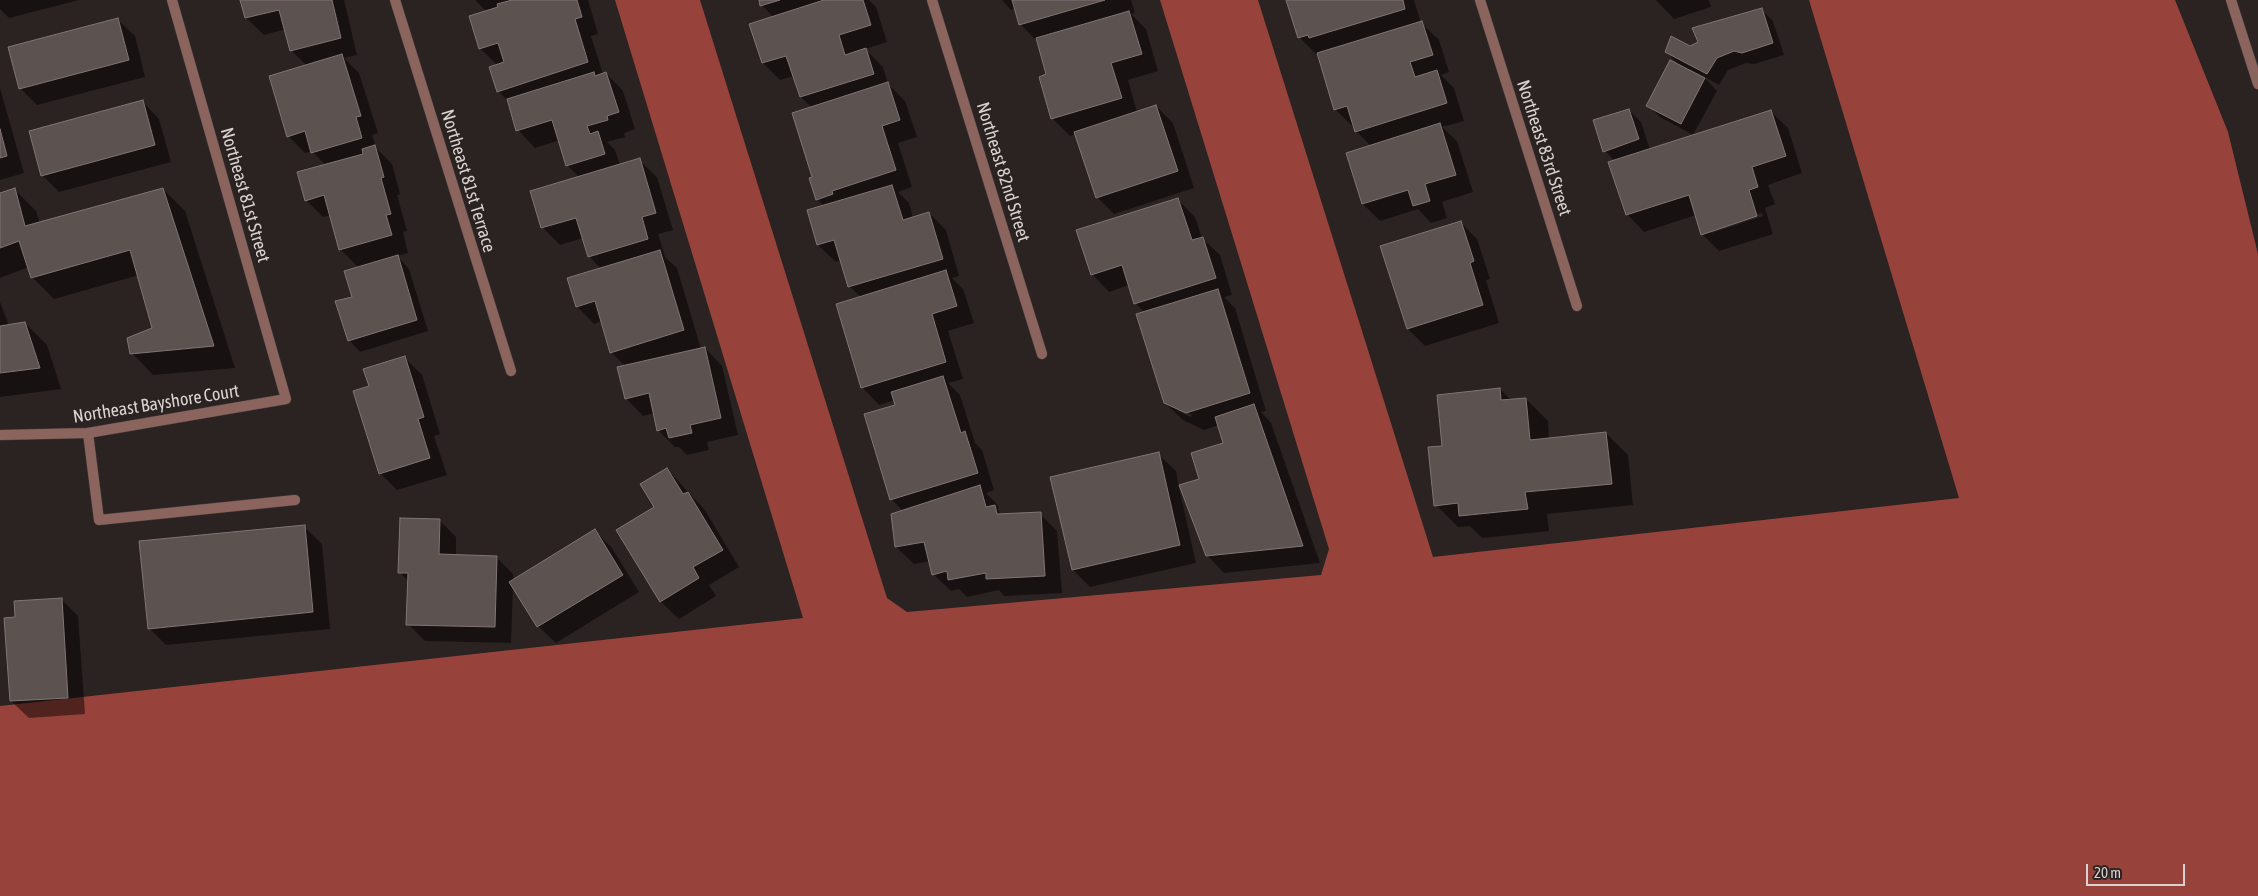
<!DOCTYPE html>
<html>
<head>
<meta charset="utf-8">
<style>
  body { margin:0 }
  #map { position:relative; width:2258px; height:896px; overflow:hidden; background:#2b2321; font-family:"Asap Condensed",sans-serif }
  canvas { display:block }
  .scale { position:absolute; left:2086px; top:864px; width:99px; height:22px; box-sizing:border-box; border:2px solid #d8d2d1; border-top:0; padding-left:6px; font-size:15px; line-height:18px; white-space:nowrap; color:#d8d2d1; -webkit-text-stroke:4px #2b2321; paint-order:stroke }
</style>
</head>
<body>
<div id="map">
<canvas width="2258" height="896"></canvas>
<div class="scale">20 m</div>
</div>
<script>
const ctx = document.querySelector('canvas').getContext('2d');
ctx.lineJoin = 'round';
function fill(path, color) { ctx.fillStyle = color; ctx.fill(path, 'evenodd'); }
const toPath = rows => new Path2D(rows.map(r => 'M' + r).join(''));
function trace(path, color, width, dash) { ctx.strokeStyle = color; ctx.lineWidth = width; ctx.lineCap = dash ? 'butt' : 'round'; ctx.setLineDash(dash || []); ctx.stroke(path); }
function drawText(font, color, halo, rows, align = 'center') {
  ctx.font = font + ' "Asap Condensed",sans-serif'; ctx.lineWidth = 4; ctx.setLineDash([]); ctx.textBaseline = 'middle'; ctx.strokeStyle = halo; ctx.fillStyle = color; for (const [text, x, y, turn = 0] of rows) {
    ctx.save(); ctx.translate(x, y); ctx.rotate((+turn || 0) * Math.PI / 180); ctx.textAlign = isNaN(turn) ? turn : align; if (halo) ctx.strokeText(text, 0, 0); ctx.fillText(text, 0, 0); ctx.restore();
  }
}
const water = toPath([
  [615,0,700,0,887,598,907,612,1321,575,1329,549,1160,0,1258,0,1433,557,1959,498,1809,0,2175,0,2228,132,2258,254,2258,896,0,896,0,706,803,618]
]);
const shadow = toPath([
  [0,0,79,0,9,18,0,9],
  [242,0,344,0,357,55,344,58,359,73,378,133,372,135,377,149,392,164,400,194,397,195,407,231,403,232,408,253,397,256,409,269,428,331,360,352,349,340,353,297,359,268,340,249,331,215,323,217,306,200,326,166,312,151,305,153,288,136,307,66,291,50,286,29,264,35,246,18],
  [475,0,588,0,598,34,591,36,603,74,606,73,623,91,635,129,624,133,625,137,607,142,615,150,620,165,639,160,657,177,673,230,658,234,665,257,677,268,701,349,705,348,722,366,738,435,707,442,709,450,687,455,679,447,675,447,658,430,654,413,643,416,626,398,626,367,611,352,602,321,594,324,577,306,601,269,589,256,583,238,560,245,543,228,532,192,580,178,567,165,560,140,535,148,518,130,509,102,498,91,498,66,480,48,487,12],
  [760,0,869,0,876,7,887,42,865,49,883,67,888,84,905,101,917,137,898,143,912,187,898,192,909,203,913,218,929,213,946,230,959,276,952,278,963,289,974,323,948,331,963,379,948,383,960,395,975,443,982,450,994,490,986,493,997,504,999,512,1002,515,1040,514,1057,531,1062,593,1004,596,999,590,967,597,959,589,951,591,933,574,930,561,914,564,896,547,903,511,891,499,897,405,895,400,879,405,862,387,861,297,849,286,841,260,836,262,818,245,808,211,824,206,817,199,812,108,801,97,794,76,780,80,763,63,774,18,762,5],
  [1002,0,1131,0,1135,13,1131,14,1146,29,1158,71,1128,80,1137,112,1156,106,1173,123,1194,188,1114,214,1097,197,1076,134,1070,136,1052,118,1048,75,1038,42,1020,24,1015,8,1011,10],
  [1287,0,1414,0,1421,23,1439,40,1449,72,1441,75,1454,88,1464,121,1442,127,1457,141,1473,192,1442,202,1447,218,1431,223,1418,209,1380,221,1363,204,1347,154,1371,146,1356,131,1354,126,1353,127,1335,109,1318,54,1316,54,1299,37],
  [1656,0,1709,0,1711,7,1674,19],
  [1761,9,1773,21,1784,55,1754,64,1746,63,1728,70,1719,85,1703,76,1717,91,1693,135,1660,117,1648,105,1680,66,1666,51,1690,48],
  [117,19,135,36,145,77,37,105,20,88],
  [0,88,24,173,0,180],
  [142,101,159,119,171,162,59,192,42,175],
  [1629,110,1641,122,1650,150,1770,111,1788,128,1802,173,1768,185,1775,204,1765,208,1773,234,1719,251,1702,234,1696,215,1644,232,1627,214,1615,161,1605,151],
  [1762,213,1763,216,1711,233,1711,230],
  [163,189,185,211,235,368,153,375,132,353,154,329,139,275,54,299,32,277,29,267,0,278,0,194,15,190,36,211,40,223],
  [1178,200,1195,217,1202,238,1220,255,1232,295,1224,297,1235,308,1266,411,1261,412,1271,423,1320,563,1224,573,1207,555,1181,487,1179,487,1196,563,1090,587,1073,570,1158,454,1176,471,1179,487,1201,480,1225,444,1219,425,1204,430,1183,420,1165,403,1145,313,1135,303,1129,285,1109,292,1092,274],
  [1178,408,1192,415,1191,417,1178,411],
  [1460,222,1477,239,1490,279,1486,280,1499,323,1425,346,1408,329],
  [0,302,9,326,25,323,47,345,61,389,0,397],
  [405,358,422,375,440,434,434,436,447,475,397,490,380,473,370,387],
  [1500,389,1511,400,1526,399,1548,421,1549,439,1606,433,1628,455,1633,505,1547,514,1549,531,1482,538,1470,526,1458,527,1436,505,1444,447],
  [667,469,705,510,739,567,709,585,716,596,679,619,661,602,618,530,655,507],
  [439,520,456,537,456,556,496,557,513,574,513,581,595,531,612,548,639,592,556,643,538,626,513,586,511,643,425,641,408,624,409,582,400,572],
  [304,527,322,544,330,629,166,645,149,628],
  [61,599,78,616,85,714,29,718,11,701,16,619]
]);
const building = toPath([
  [240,0,332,0,341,38,290,51,279,10,245,18,240,0],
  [512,0,577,0,582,17,575,19,588,62,497,92,489,67,504,62,498,43,479,49,469,16,498,7,497,4,512,0],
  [759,0,780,0,760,6,759,0],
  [824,0,863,0,871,25,839,35,845,55,866,48,874,74,800,97,786,56,762,63,749,24,824,0],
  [1012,0,1105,0,1019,25,1012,0],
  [1286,0,1403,0,1405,9,1309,38,1308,35,1298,38,1286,0],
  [1762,8,1773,43,1742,53,1734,51,1717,58,1707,74,1665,52,1671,36,1690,46,1698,42,1692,28,1762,8],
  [1129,11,1142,54,1111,63,1122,98,1051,119,1039,77,1046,74,1036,38,1129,11],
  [118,18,129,60,19,89,8,47,118,18],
  [1422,21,1433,55,1410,62,1415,77,1437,70,1447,103,1355,132,1347,106,1334,110,1317,53,1422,21],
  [342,54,361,116,356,117,362,138,311,153,305,131,287,137,269,76,342,54],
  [1670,60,1705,78,1681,124,1646,106,1670,60],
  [594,72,595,76,606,72,619,112,607,116,608,120,587,126,590,134,598,131,605,154,566,166,552,120,516,131,507,99,594,72],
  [888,82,900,120,882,126,896,170,832,191,833,194,816,200,809,178,812,177,792,113,888,82],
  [143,100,155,145,41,176,29,131,143,100],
  [1156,105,1178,171,1096,198,1074,132,1156,105],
  [1629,109,1639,139,1603,152,1593,120,1629,109],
  [1771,110,1786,156,1752,167,1758,187,1749,190,1757,216,1701,235,1689,195,1626,215,1608,162,1771,110],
  [1440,123,1456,175,1425,184,1430,201,1413,206,1408,190,1362,204,1346,153,1440,123],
  [0,129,7,156,0,158,0,129],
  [375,145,384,177,381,178,391,214,386,215,392,235,339,250,324,195,305,201,297,172,363,154,362,149,375,145],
  [640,158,656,213,642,217,648,239,588,257,576,218,541,228,530,191,640,158],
  [892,185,903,220,929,212,943,259,848,287,834,240,817,245,807,210,892,185],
  [15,188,25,226,163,188,214,346,130,354,127,338,152,328,130,250,31,278,19,241,0,248,0,193,15,188],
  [1178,198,1192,240,1203,237,1216,278,1134,304,1122,265,1091,275,1076,230,1178,198],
  [1461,221,1474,261,1470,263,1483,305,1407,329,1380,246,1461,221],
  [660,250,684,330,610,353,595,301,576,307,567,278,660,250],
  [398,255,417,320,348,341,335,301,352,297,344,271,398,255],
  [946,270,957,306,932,314,946,362,861,388,836,304,946,270],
  [1218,289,1250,393,1186,413,1164,403,1136,314,1218,289],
  [25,322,40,368,0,373,0,326,25,322],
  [705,347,721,418,690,425,692,433,669,438,666,428,657,431,649,393,625,399,617,367,705,347],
  [405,356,424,417,418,419,430,458,379,474,353,391,369,386,363,369,405,356],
  [943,376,961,433,965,431,978,473,890,500,864,414,895,405,891,392,943,376],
  [1500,388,1501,400,1526,398,1530,440,1606,432,1612,484,1525,492,1528,509,1459,516,1458,503,1434,506,1428,447,1442,446,1437,395,1500,388],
  [1254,404,1303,546,1206,556,1179,485,1199,479,1191,453,1223,443,1215,417,1254,404],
  [1159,452,1180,545,1072,570,1050,477,1159,452],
  [667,468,683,494,688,492,723,550,693,567,699,578,660,602,616,530,654,507,640,484,667,468],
  [980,485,986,507,995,505,997,514,1041,512,1045,576,986,579,986,573,948,580,947,571,932,575,924,542,895,547,891,514,980,485],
  [400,518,440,519,439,554,497,556,495,627,406,625,408,573,398,573,400,518],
  [305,525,313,612,148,629,139,541,305,525],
  [595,529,623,575,537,627,509,582,595,529],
  [62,598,68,698,10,701,4,618,15,617,14,601,62,598]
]);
const service = toPath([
  [88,433,99,520,295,500]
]);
const minor = toPath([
  [395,0,511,371],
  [932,0,1042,354],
  [1480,0,1577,306],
  [2231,0,2258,84],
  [0,435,88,433,286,399,172,0]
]);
const streetNames = [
  ["Northeast 83rd Street",1544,148,72],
  ["Northeast 82nd Street",1003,172,73],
  ["Northeast 81st Terrace",468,181,73],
  ["Northeast 81st Street",245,195,74],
  ["Northeast Bayshore Court",156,404,-9]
];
fill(water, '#97433b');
fill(shadow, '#0007');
fill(building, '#5c5250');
trace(building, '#807574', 1);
trace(service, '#473f3d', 11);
trace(minor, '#473f3d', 11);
trace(service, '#8b645e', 10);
trace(minor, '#8b645e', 10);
drawText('18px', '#d8d2d1', '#2b2321', streetNames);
</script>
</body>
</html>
